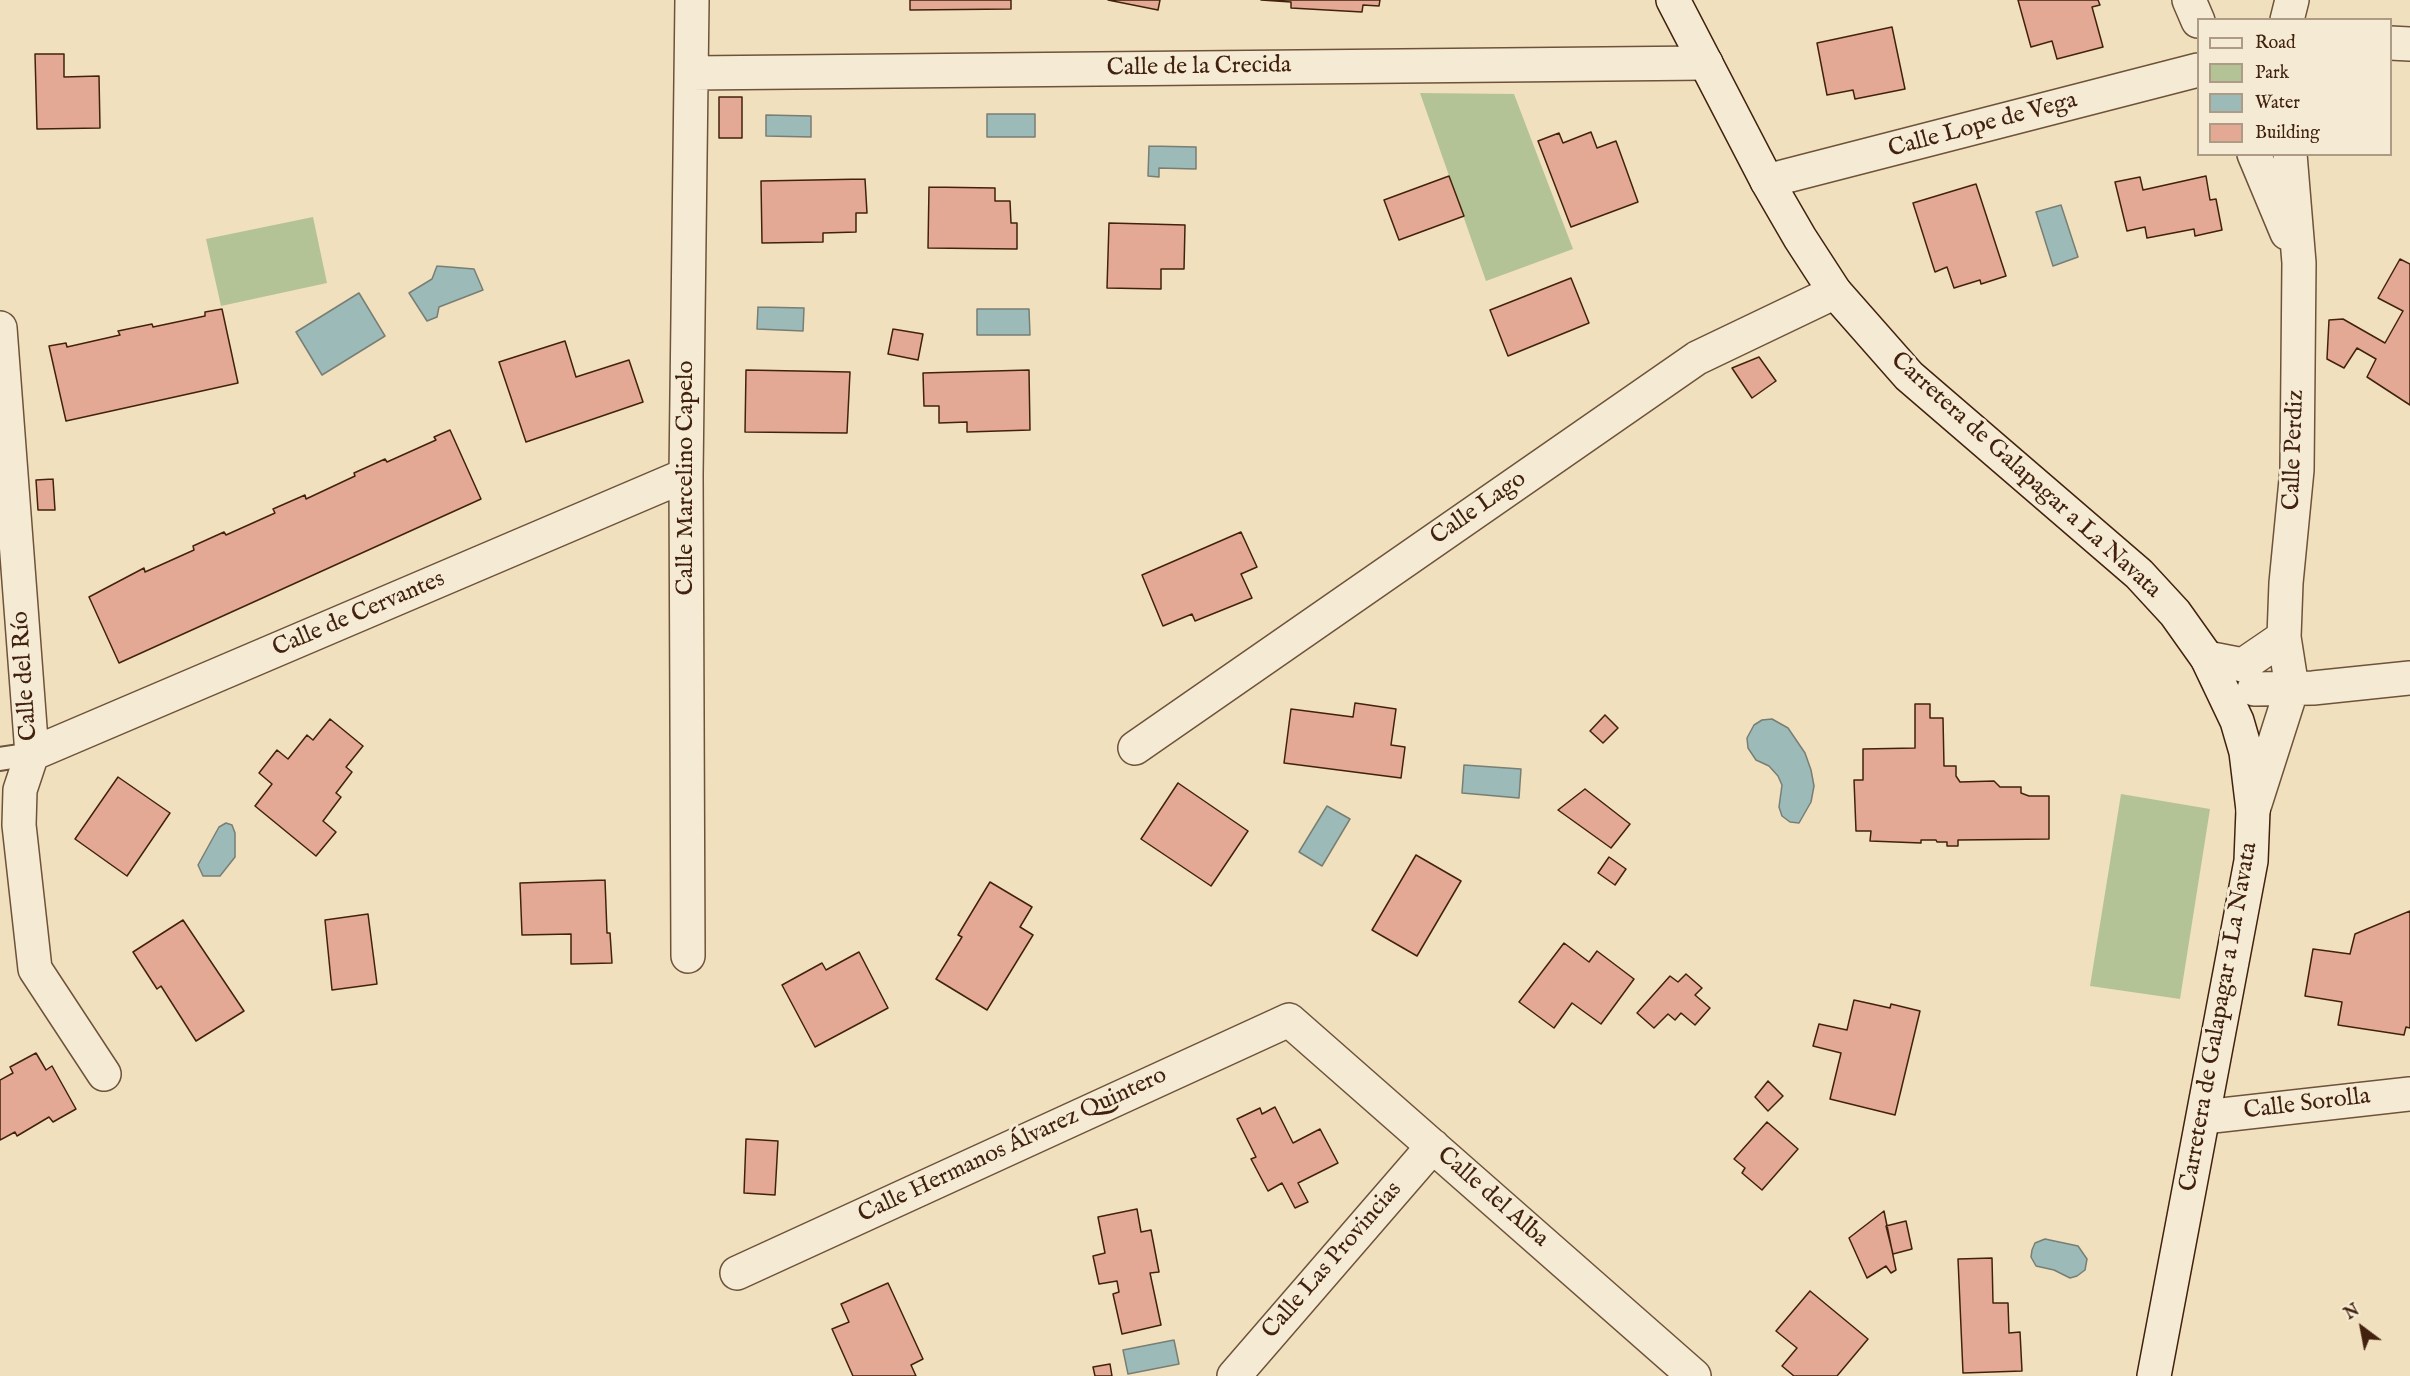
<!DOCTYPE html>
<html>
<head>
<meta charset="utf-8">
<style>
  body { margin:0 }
  #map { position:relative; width:2410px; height:1376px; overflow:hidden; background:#f0e0bd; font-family:"IM FELL English",serif }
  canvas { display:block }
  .legend { position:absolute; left:2197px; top:18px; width:195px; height:138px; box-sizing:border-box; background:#f5ebd4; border:2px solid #ad9b85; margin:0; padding:8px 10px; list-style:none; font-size:18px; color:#42220e }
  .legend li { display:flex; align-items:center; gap:12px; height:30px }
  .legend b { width:30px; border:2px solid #ad9b85 }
  .north { position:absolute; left:2332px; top:1298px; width:60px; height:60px; -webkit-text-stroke:4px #f5ebd4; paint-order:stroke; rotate:328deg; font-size:16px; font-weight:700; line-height:24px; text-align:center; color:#42220e }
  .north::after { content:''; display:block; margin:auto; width:21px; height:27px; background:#42220e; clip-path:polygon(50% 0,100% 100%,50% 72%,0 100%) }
</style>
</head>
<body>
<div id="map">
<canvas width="2410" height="1376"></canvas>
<ul class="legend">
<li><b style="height:8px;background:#f5ebd4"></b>Road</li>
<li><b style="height:16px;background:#b4c395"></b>Park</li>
<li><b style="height:16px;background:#9cbbb8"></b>Water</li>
<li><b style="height:16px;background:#e4a995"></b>Building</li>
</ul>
<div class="north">N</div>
</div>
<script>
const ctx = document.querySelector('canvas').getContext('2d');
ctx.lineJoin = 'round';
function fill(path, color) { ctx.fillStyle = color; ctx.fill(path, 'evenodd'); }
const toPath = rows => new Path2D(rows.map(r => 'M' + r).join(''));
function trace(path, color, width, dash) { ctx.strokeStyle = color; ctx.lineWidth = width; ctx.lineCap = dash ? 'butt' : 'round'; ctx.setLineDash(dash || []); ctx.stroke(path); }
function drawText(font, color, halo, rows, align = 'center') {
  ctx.font = font + ' "IM FELL English",serif'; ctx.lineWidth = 6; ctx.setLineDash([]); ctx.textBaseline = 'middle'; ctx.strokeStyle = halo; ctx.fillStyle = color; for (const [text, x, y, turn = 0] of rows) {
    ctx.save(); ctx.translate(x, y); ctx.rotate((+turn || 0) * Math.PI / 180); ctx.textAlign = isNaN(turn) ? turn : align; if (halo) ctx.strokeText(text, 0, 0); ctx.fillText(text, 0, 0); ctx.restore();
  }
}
const green = toPath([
  [1420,93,1514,94,1573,249,1486,281],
  [313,217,327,283,221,306,206,239],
  [2121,794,2210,809,2180,999,2090,986]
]);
const water = toPath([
  [987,114,1035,114,1035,137,987,137,987,114],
  [766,115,811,116,811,137,766,136,766,115],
  [1149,146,1196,147,1196,169,1159,168,1159,177,1148,176,1149,146],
  [2061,205,2078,257,2053,266,2036,212,2061,205],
  [437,266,474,269,483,290,439,307,437,317,427,321,409,293,432,279,437,266],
  [359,293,385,336,322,375,296,332,359,293],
  [758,307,804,308,803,331,757,329,758,307],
  [977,309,1029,309,1030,335,977,335,977,309],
  [1772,719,1788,728,1805,753,1811,770,1814,786,1811,802,1799,823,1790,822,1782,816,1779,807,1782,785,1778,776,1769,766,1756,760,1748,748,1747,738,1754,725,1762,720,1772,719],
  [1464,765,1521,769,1519,798,1462,793,1464,765],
  [1327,806,1350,819,1322,866,1299,852,1327,806],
  [226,823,232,825,235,833,235,857,220,876,203,876,198,865,219,827,226,823],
  [2045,1239,2078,1246,2087,1259,2085,1270,2077,1276,2070,1278,2054,1270,2036,1266,2031,1257,2032,1250,2035,1243,2045,1239],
  [1174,1340,1179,1364,1128,1374,1123,1350,1174,1340]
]);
const building = toPath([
  [910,0,1011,0,1011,9,910,10,910,0],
  [1108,0,1160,0,1158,10,1108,0],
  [1261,0,1380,0,1379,6,1363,5,1362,12,1291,8,1291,2,1261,0],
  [2018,0,2098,0,2100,5,2092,7,2103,47,2057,59,2052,41,2031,47,2018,0],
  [1892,27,1905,89,1855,99,1853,90,1827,95,1817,43,1892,27],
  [35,54,64,54,64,77,99,76,100,128,37,129,35,54],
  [719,97,742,97,742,138,719,138,719,97],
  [1591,132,1597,148,1616,141,1638,202,1571,227,1538,141,1559,133,1563,143,1591,132],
  [1449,176,1464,216,1399,240,1384,200,1449,176],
  [2206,176,2210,200,2216,199,2222,230,2195,236,2194,229,2147,238,2145,227,2127,231,2115,182,2140,177,2143,190,2206,176],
  [865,179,867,213,856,213,856,232,823,233,823,242,762,243,761,181,865,179],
  [1976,184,2006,276,1981,284,1980,280,1954,288,1947,267,1935,272,1913,203,1976,184],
  [929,187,995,188,995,201,1010,201,1011,223,1017,223,1017,249,928,248,929,187],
  [1109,223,1185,225,1184,269,1161,269,1161,289,1107,288,1109,223],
  [2400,259,2410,264,2410,405,2367,377,2376,359,2357,348,2344,368,2327,359,2329,320,2343,319,2385,343,2403,311,2378,298,2400,259],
  [1571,278,1589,323,1508,356,1490,310,1571,278],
  [222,309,238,383,66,421,49,346,66,343,67,347,120,335,118,331,152,324,153,327,205,316,205,312,222,309],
  [893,329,923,334,918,360,888,354,893,329],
  [565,341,576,377,629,360,643,402,526,442,499,362,565,341],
  [1759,357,1776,381,1752,398,1732,368,1759,357],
  [746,370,850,372,847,433,745,432,746,370],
  [1029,370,1030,430,967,432,967,422,939,423,939,406,924,406,923,373,1029,370],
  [450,430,481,499,119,663,89,597,144,568,145,572,194,550,193,546,224,532,226,535,275,513,273,509,305,495,306,499,355,476,354,473,385,459,387,462,436,440,434,437,450,430],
  [53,479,55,510,38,510,36,480,53,479],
  [1241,532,1257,567,1241,574,1252,598,1195,621,1192,614,1163,626,1142,575,1241,532],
  [1355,703,1396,709,1391,745,1405,747,1401,778,1284,763,1291,709,1353,717,1355,703],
  [1915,704,1930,704,1930,718,1943,718,1944,766,1956,766,1956,776,1960,782,1994,781,2000,787,2021,787,2021,793,2029,796,2049,796,2049,839,1958,840,1958,846,1947,846,1947,842,1937,842,1936,840,1921,840,1921,843,1870,841,1871,831,1856,831,1854,780,1863,780,1863,749,1915,748,1915,704],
  [1605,715,1618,728,1603,743,1590,731,1605,715],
  [330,719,363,746,346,767,352,772,336,793,341,797,323,821,336,832,316,856,255,806,272,784,259,773,277,750,288,759,307,735,313,740,330,719],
  [118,777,170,813,127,876,75,839,118,777],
  [1178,783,1248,831,1211,886,1141,839,1178,783],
  [1585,789,1630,824,1611,848,1558,810,1585,789],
  [1416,855,1461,881,1417,956,1372,930,1416,855],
  [1609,857,1626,869,1615,885,1598,873,1609,857],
  [605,880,607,933,610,933,612,963,571,964,571,934,522,935,520,883,605,880],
  [990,882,1032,907,1020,927,1033,935,987,1010,936,979,962,937,958,935,990,882],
  [2410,911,2410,1028,2406,1027,2404,1035,2338,1025,2342,1002,2305,996,2313,949,2350,954,2355,934,2410,911],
  [368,914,377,984,332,990,325,920,368,914],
  [183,920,244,1011,196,1041,161,986,157,989,133,952,183,920],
  [1564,943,1589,962,1597,951,1634,979,1601,1024,1572,1003,1554,1028,1519,1002,1564,943],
  [859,952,888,1008,815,1047,782,985,822,963,826,970,859,952],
  [1686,974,1702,988,1695,995,1710,1008,1695,1025,1681,1013,1675,1020,1668,1014,1654,1028,1637,1013,1670,976,1678,982,1686,974],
  [1854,1000,1890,1008,1891,1004,1920,1011,1895,1115,1830,1099,1841,1053,1813,1046,1819,1024,1847,1030,1854,1000],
  [36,1053,46,1070,52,1066,76,1109,53,1122,49,1117,17,1136,15,1132,0,1140,0,1080,13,1073,10,1067,36,1053],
  [1768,1081,1783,1096,1768,1111,1755,1097,1768,1081],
  [1275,1107,1293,1143,1320,1129,1338,1163,1298,1183,1308,1202,1295,1208,1282,1183,1268,1191,1251,1159,1256,1157,1237,1119,1260,1108,1262,1114,1275,1107],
  [1767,1122,1798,1149,1762,1190,1742,1173,1745,1168,1734,1159,1767,1122],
  [746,1139,778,1141,775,1195,744,1193,746,1139],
  [1137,1209,1141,1232,1151,1230,1159,1272,1150,1273,1161,1325,1122,1334,1113,1294,1119,1292,1117,1281,1099,1284,1093,1256,1105,1253,1098,1217,1137,1209],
  [1884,1211,1896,1270,1891,1273,1886,1266,1867,1278,1849,1238,1884,1211],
  [1906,1221,1912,1249,1893,1254,1886,1226,1906,1221],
  [1992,1258,1993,1303,2008,1303,2009,1333,2020,1332,2022,1371,1963,1373,1958,1259,1992,1258],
  [888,1283,923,1359,911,1365,916,1376,853,1376,832,1329,849,1322,841,1304,888,1283],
  [1810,1291,1868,1339,1837,1376,1794,1376,1782,1366,1797,1348,1776,1331,1810,1291],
  [1110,1364,1112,1376,1095,1376,1093,1367,1110,1364]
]);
const service = toPath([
  [0,759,32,754]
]);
const minor = toPath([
  [2189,0,2198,21],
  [2287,20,2292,0],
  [2390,43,2410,44],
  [692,73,1706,63],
  [2254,154,2287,233],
  [1767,181,2198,70],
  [0,328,32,754,20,790,19,825,35,969,104,1074],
  [2207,658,2243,665,2284,637],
  [2254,689,2313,688,2410,678],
  [1135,748,1697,358,1835,292],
  [32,754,686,475],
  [2253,810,2292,688,2284,637,2286,583,2297,470,2299,263,2290,154],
  [688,956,686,475,692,0],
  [2204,1117,2410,1094],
  [737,1273,1289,1020,1694,1376],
  [1234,1376,1433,1146]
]);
const secondary = toPath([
  [1673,0,1767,181,1800,238,1835,292,1909,376,2139,574,2175,613,2207,658,2237,721,2246,752,2253,810,2251,861,2154,1376]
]);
const streetNames = [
  ["Calle de la Crecida",1199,68,-1],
  ["Calle Lope de Vega",1983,126,-15],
  ["Calle Perdiz",2295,450,-88],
  ["Carretera de Galapagar a La Navata",2025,476,42],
  ["Calle Marcelino Capelo",687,478,-90],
  ["Calle Lago",1479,509,-35],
  ["Calle de Cervantes",359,615,-23],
  ["Calle del Río",26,676,-94],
  ["Carretera de Galapagar a La Navata",2220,1017,-80],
  ["Calle Sorolla",2307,1105,-7],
  ["Calle Hermanos Álvarez Quintero",1013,1146,-25],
  ["Calle del Alba",1492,1198,41],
  ["Calle Las Provincias",1333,1261,-49]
];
fill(green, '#b4c395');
fill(water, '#9cbbb8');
trace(water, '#787e74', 1.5);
fill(building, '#e4a995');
trace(building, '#42220e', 1.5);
trace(service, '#6e523a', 26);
trace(minor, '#6e523a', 36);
trace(secondary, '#42220e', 36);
trace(service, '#f5ebd4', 22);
trace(minor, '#f5ebd4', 33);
trace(secondary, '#f5ebd4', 33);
drawText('24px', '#42220e', '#f5ebd4', streetNames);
</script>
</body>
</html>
